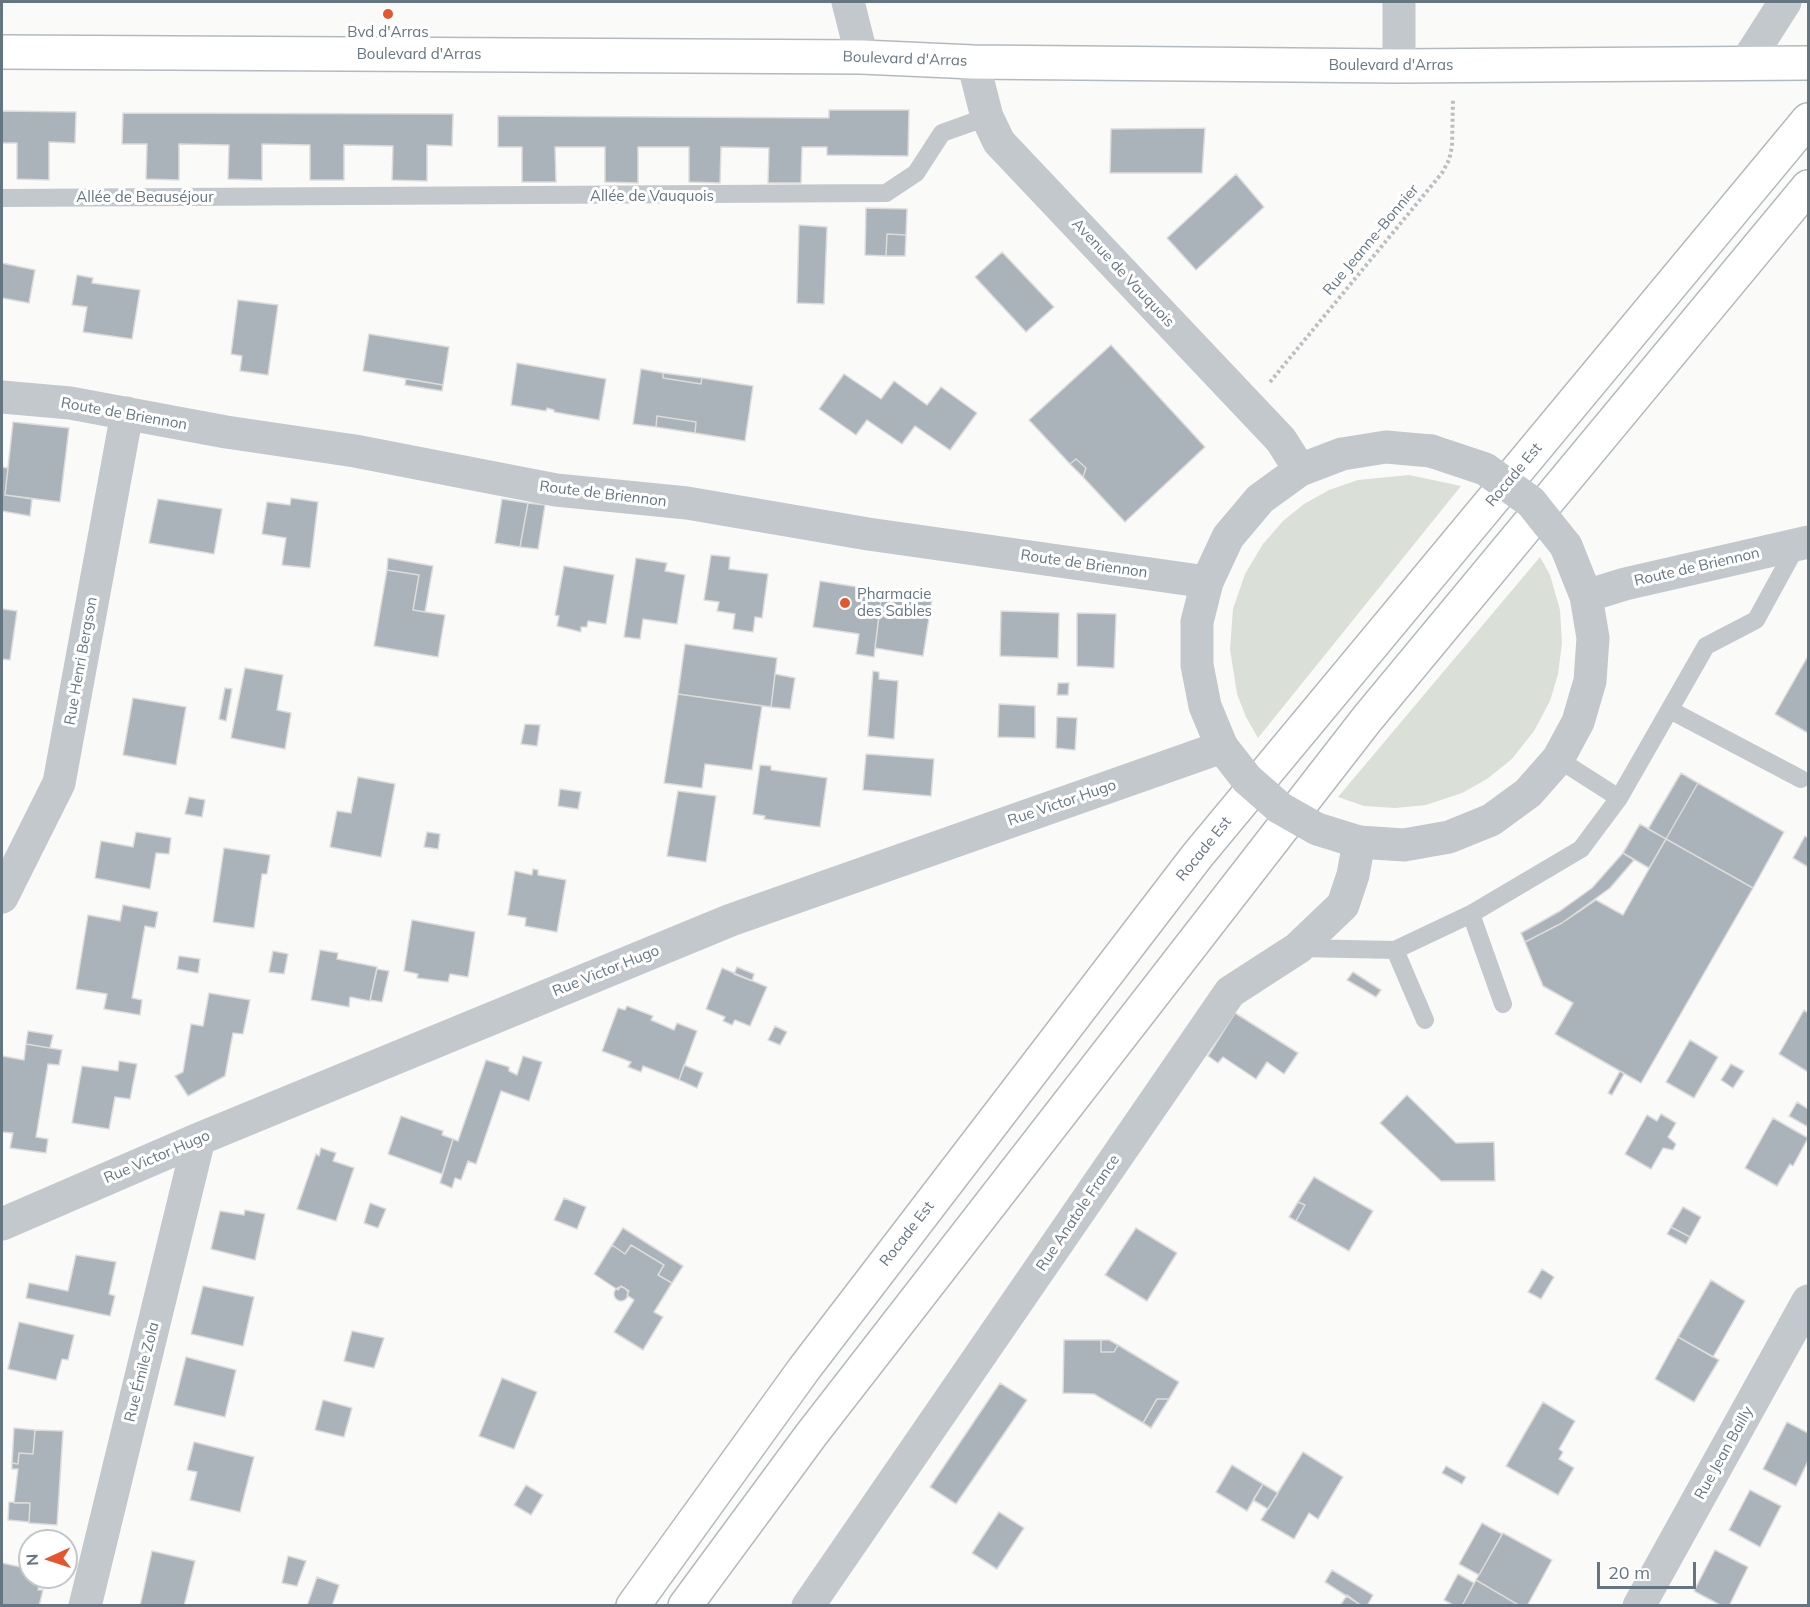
<!DOCTYPE html>
<html>
<head>
<meta charset="utf-8">
<style>
  body { margin:0 }
  #map { position:relative; width:1810px; height:1607px; overflow:hidden; background:#fafaf8; font-family:Mulish,sans-serif }
  canvas { display:block }
  .frame { position:absolute; inset:0; border:3px solid #657683; pointer-events:none }
  .north { position:absolute; left:18px; top:1529px; width:60px; height:60px; box-sizing:border-box; background:#fff; border:2px solid #c1c8cd; border-radius:50%; rotate:267deg; font-size:16px; font-weight:700; line-height:24px; text-align:center; color:#657683 }
  .north::after { content:''; display:block; margin:auto; width:21px; height:27px; background:#e4572e; clip-path:polygon(50% 0,100% 100%,50% 72%,0 100%) }
  .scale { position:absolute; left:1597px; top:1562px; width:99px; height:27px; box-sizing:border-box; border:3px solid #657683; border-top:0; padding-left:8px; font-size:18px; line-height:21px; white-space:nowrap; color:#657683; -webkit-text-stroke:4px #fff; paint-order:stroke }
</style>
</head>
<body>
<div id="map">
<canvas width="1810" height="1607"></canvas>
<div class="frame"></div>
<div class="north">N</div>
<div class="scale">20 m</div>
</div>
<script>
const ctx = document.querySelector('canvas').getContext('2d');
ctx.lineJoin = 'round';
function fill(path, color) { ctx.fillStyle = color; ctx.fill(path, 'evenodd'); }
const toPath = rows => new Path2D(rows.map(r => 'M' + r).join(''));
function trace(path, color, width, dash) { ctx.strokeStyle = color; ctx.lineWidth = width; ctx.lineCap = dash ? 'butt' : 'round'; ctx.setLineDash(dash || []); ctx.stroke(path); }
function drawText(font, color, halo, rows, align = 'center') {
  ctx.font = font + ' Mulish,sans-serif'; ctx.lineWidth = 6; ctx.setLineDash([]); ctx.textBaseline = 'middle'; ctx.strokeStyle = halo; ctx.fillStyle = color; for (const [text, x, y, turn = 0] of rows) {
    ctx.save(); ctx.translate(x, y); ctx.rotate((+turn || 0) * Math.PI / 180); ctx.textAlign = isNaN(turn) ? turn : align; if (halo) ctx.strokeText(text, 0, 0); ctx.fillText(text, 0, 0); ctx.restore();
  }
}
const green = toPath([
  [1409,475,1461,486,1258,738,1246,717,1237,694,1230,649,1233,609,1245,574,1263,544,1283,521,1304,504,1329,490,1358,480],
  [1540,557,1550,575,1560,610,1562,643,1558,674,1550,701,1534,731,1512,759,1487,779,1462,793,1426,805,1395,808,1364,806,1338,797]
]);
const building = toPath([
  [829,110,909,110,908,156,827,155,827,147,802,147,801,183,768,183,769,148,721,147,720,183,689,182,689,147,638,147,638,183,605,182,605,147,555,147,556,182,522,182,522,147,498,147,498,116,829,118,829,110],
  [2,111,76,112,75,143,49,142,49,180,17,179,17,143,2,143,2,111],
  [123,113,453,114,452,146,427,145,427,181,392,180,393,146,344,145,344,180,310,180,310,145,262,144,262,180,228,179,229,145,179,144,179,180,146,179,147,144,122,144,123,113],
  [1205,128,1202,173,1110,173,1111,129,1205,128],
  [1236,174,1264,207,1196,270,1167,238,1236,174],
  [866,208,907,209,906,235,887,234,886,256,865,255,866,208],
  [799,225,827,227,824,304,797,303,799,225],
  [887,234,906,235,905,256,886,256,887,234],
  [1002,252,1054,307,1026,332,975,277,1002,252],
  [2,263,35,270,29,303,2,298,2,263],
  [77,275,93,278,92,283,140,290,132,339,83,332,87,307,72,305,77,275],
  [238,300,278,305,268,375,240,371,242,356,231,354,238,300],
  [369,334,449,347,443,385,363,371,369,334],
  [1111,345,1205,447,1125,522,1083,477,1086,468,1076,459,1070,464,1029,420,1111,345],
  [517,363,606,379,599,420,554,412,554,410,547,408,546,411,511,405,517,363],
  [641,369,663,373,663,378,701,384,702,378,753,386,745,441,695,433,696,422,657,416,656,427,633,424,641,369],
  [663,373,702,378,701,384,663,378,663,373],
  [844,374,881,399,894,381,927,405,941,387,977,413,950,450,915,426,902,444,867,420,856,435,819,409,844,374],
  [406,379,443,385,442,391,405,385,406,379],
  [657,416,696,422,695,433,656,427,657,416],
  [13,422,69,428,60,502,5,495,13,422],
  [1076,459,1086,468,1083,477,1070,464,1076,459],
  [2,467,8,468,5,495,32,499,30,516,2,511,2,467],
  [291,498,318,502,310,568,282,565,286,538,262,534,267,502,290,505,291,498],
  [158,499,222,509,214,554,149,543,158,499],
  [502,499,528,503,520,547,495,543,502,499],
  [528,503,545,505,538,549,520,547,528,503],
  [711,555,730,557,729,569,768,574,762,618,755,617,753,632,733,629,735,614,717,611,719,602,704,600,711,555],
  [388,558,433,566,425,612,413,610,419,575,387,570,388,558],
  [636,558,667,563,665,571,685,575,677,624,643,619,640,639,624,637,636,558],
  [564,566,614,575,606,624,588,621,587,627,581,627,581,632,557,626,559,616,555,615,564,566],
  [387,570,419,575,413,610,445,615,438,657,374,646,387,570],
  [820,581,882,591,874,657,856,654,859,634,813,627,820,581],
  [882,591,932,599,923,656,875,648,882,591],
  [2,609,17,611,10,660,2,659,2,609],
  [1001,611,1059,613,1058,658,1000,656,1001,611],
  [1077,613,1116,614,1114,668,1077,666,1077,613],
  [685,644,777,658,771,707,678,694,685,644],
  [1808,656,1808,733,1775,714,1808,656],
  [245,668,283,675,277,710,291,713,285,749,231,738,245,668],
  [873,671,879,672,879,679,898,681,894,739,868,736,873,671],
  [775,674,795,678,790,709,771,707,775,674],
  [1058,683,1069,683,1068,695,1057,695,1058,683],
  [225,688,232,689,226,721,219,719,225,688],
  [678,694,762,706,752,770,705,764,702,788,664,783,678,694],
  [133,698,186,707,176,765,123,755,133,698],
  [999,704,1035,706,1035,738,998,737,999,704],
  [1057,717,1077,718,1075,750,1056,748,1057,717],
  [525,724,540,725,537,746,521,744,525,724],
  [866,754,934,759,931,796,863,790,866,754],
  [760,765,771,766,771,770,827,778,820,827,764,819,765,816,753,814,760,765],
  [1681,773,1698,783,1666,839,1648,829,1681,773],
  [358,777,395,784,381,857,330,847,337,811,351,813,358,777],
  [1698,783,1784,832,1753,888,1666,839,1698,783],
  [560,789,581,792,578,809,558,806,560,789],
  [678,791,716,796,706,862,667,856,678,791],
  [189,797,205,800,202,817,185,814,189,797],
  [1640,824,1666,839,1649,868,1623,853,1640,824],
  [136,832,171,838,169,854,156,853,150,889,95,878,101,841,133,847,136,832],
  [427,832,440,834,438,849,424,847,427,832],
  [1805,836,1808,838,1808,867,1793,858,1805,836],
  [1666,839,1753,888,1641,1083,1555,1034,1573,1003,1543,986,1525,942,1562,923,1596,900,1623,915,1666,839],
  [224,848,270,855,267,874,262,874,254,928,213,922,224,848],
  [1623,853,1634,860,1610,888,1562,923,1525,942,1521,933,1560,911,1592,888,1623,853],
  [533,869,538,870,538,875,566,880,557,932,525,926,526,918,508,915,515,871,532,875,533,869],
  [123,905,158,912,155,928,145,926,132,998,142,1000,140,1015,104,1009,107,994,76,989,88,915,120,921,123,905],
  [412,920,475,932,468,977,450,974,448,982,417,978,418,974,404,971,412,920],
  [320,950,338,953,337,959,377,967,370,1001,350,997,349,1007,311,1000,320,950],
  [273,951,288,954,284,974,269,972,273,951],
  [179,956,200,959,198,973,177,969,179,956],
  [737,967,754,974,752,981,734,974,737,967],
  [722,968,767,987,750,1026,735,1020,732,1025,723,1021,725,1017,706,1009,722,968],
  [377,969,389,971,382,1002,370,1000,377,969],
  [1353,972,1381,990,1376,997,1347,980,1353,972],
  [209,993,250,1000,243,1034,233,1033,225,1076,188,1096,175,1076,183,1072,191,1024,203,1026,209,993],
  [627,1006,653,1016,651,1020,674,1030,677,1023,697,1031,679,1080,643,1066,641,1072,628,1067,631,1062,602,1051,618,1008,625,1010,627,1006],
  [1804,1010,1808,1013,1808,1072,1779,1054,1804,1010],
  [1235,1013,1298,1053,1284,1074,1267,1062,1256,1079,1223,1057,1218,1063,1208,1056,1235,1013],
  [775,1026,787,1032,780,1045,768,1040,775,1026],
  [28,1031,53,1035,50,1048,26,1044,28,1031],
  [1690,1040,1718,1057,1694,1098,1666,1082,1690,1040],
  [26,1044,62,1050,59,1065,48,1064,36,1137,48,1139,46,1153,10,1148,13,1133,2,1132,2,1056,24,1060,26,1044],
  [523,1056,542,1062,529,1101,501,1091,476,1164,468,1161,461,1180,455,1178,452,1188,440,1183,453,1139,458,1141,486,1060,509,1067,509,1071,517,1075,523,1056],
  [119,1061,137,1064,130,1099,115,1097,109,1129,72,1123,82,1066,118,1071,119,1061],
  [1731,1064,1744,1071,1733,1088,1721,1080,1731,1064],
  [684,1065,703,1073,697,1088,679,1080,684,1065],
  [1620,1071,1624,1074,1612,1095,1608,1093,1620,1071],
  [1407,1095,1456,1143,1494,1142,1495,1181,1441,1181,1380,1123,1407,1095],
  [1797,1102,1808,1109,1808,1127,1789,1116,1797,1102],
  [1661,1114,1676,1123,1668,1137,1676,1144,1673,1150,1663,1148,1651,1169,1625,1154,1647,1115,1657,1121,1661,1114],
  [401,1116,443,1131,442,1135,453,1139,442,1174,388,1154,401,1116],
  [1773,1118,1808,1138,1793,1166,1790,1164,1777,1186,1745,1168,1773,1118],
  [321,1148,336,1153,333,1161,354,1168,336,1221,297,1209,316,1154,319,1156,321,1148],
  [1314,1177,1373,1211,1349,1251,1296,1221,1305,1205,1298,1202,1314,1177],
  [564,1198,586,1207,577,1229,554,1220,564,1198],
  [1298,1202,1305,1205,1296,1221,1289,1217,1298,1202],
  [370,1203,386,1209,378,1228,364,1223,370,1203],
  [1683,1207,1701,1217,1690,1237,1671,1227,1683,1207],
  [245,1210,265,1214,255,1260,211,1249,220,1211,244,1215,245,1210],
  [1671,1227,1690,1237,1686,1244,1667,1234,1671,1227],
  [623,1228,683,1266,672,1283,658,1275,664,1265,631,1245,625,1254,612,1245,623,1228],
  [1136,1228,1177,1253,1147,1301,1105,1275,1136,1228],
  [612,1245,625,1254,631,1245,664,1265,658,1275,672,1283,654,1312,663,1317,643,1350,614,1332,634,1300,627,1295,629,1291,621,1286,618,1290,594,1274,612,1245],
  [76,1255,116,1262,109,1294,115,1296,110,1316,26,1298,29,1283,68,1291,76,1255],
  [1542,1269,1554,1277,1541,1299,1528,1292,1542,1269],
  [1711,1280,1745,1301,1713,1357,1678,1337,1711,1280],
  [203,1286,254,1297,243,1346,191,1334,203,1286],
  '614 1294a7 7 0 1 1 14 0a7 7 0 1 1-14 0Z',
  [19,1322,74,1335,68,1360,62,1359,56,1380,8,1369,19,1322],
  [352,1331,384,1338,374,1368,344,1361,352,1331],
  [1678,1337,1719,1360,1694,1402,1655,1379,1678,1337],
  [1064,1340,1101,1340,1101,1352,1114,1352,1118,1345,1179,1382,1169,1399,1157,1399,1143,1423,1094,1394,1063,1393,1064,1340],
  [1101,1340,1109,1340,1118,1345,1114,1352,1101,1352,1101,1340],
  [186,1357,236,1370,225,1417,174,1405,186,1357],
  [502,1378,537,1392,514,1449,479,1436,502,1378],
  [1000,1383,1027,1400,956,1504,930,1487,1000,1383],
  [1157,1399,1169,1399,1151,1428,1143,1423,1157,1399],
  [323,1400,352,1408,344,1437,315,1430,323,1400],
  [1543,1402,1575,1421,1559,1449,1563,1452,1559,1459,1574,1468,1558,1495,1506,1466,1543,1402],
  [1787,1422,1808,1433,1808,1461,1796,1486,1763,1469,1787,1422],
  [14,1428,35,1430,33,1454,19,1453,18,1464,12,1463,14,1428],
  [35,1430,63,1431,57,1525,29,1523,30,1503,14,1503,18,1469,12,1469,12,1463,18,1464,19,1453,33,1454,35,1430],
  [194,1442,254,1457,240,1512,190,1500,197,1472,187,1470,194,1442],
  [1303,1452,1343,1477,1318,1519,1309,1513,1294,1539,1261,1520,1303,1452],
  [1232,1465,1263,1484,1247,1511,1216,1492,1232,1465],
  [1446,1466,1466,1477,1462,1484,1442,1473,1446,1466],
  [1263,1484,1278,1493,1268,1509,1253,1500,1263,1484],
  [526,1485,543,1495,531,1515,514,1505,526,1485],
  [1750,1490,1781,1506,1760,1547,1729,1530,1750,1490],
  [9,1502,30,1503,29,1522,8,1520,9,1502],
  [999,1512,1024,1528,997,1569,972,1553,999,1512],
  [1482,1523,1502,1534,1479,1575,1459,1564,1482,1523],
  [1503,1533,1552,1560,1527,1606,1520,1606,1476,1580,1503,1533],
  [1715,1550,1748,1567,1729,1606,1722,1606,1694,1591,1715,1550],
  [152,1551,195,1561,184,1606,140,1606,152,1551],
  [288,1556,306,1561,297,1586,282,1583,288,1556],
  [2,1563,30,1569,30,1577,41,1577,38,1590,43,1590,39,1606,2,1606,2,1563],
  [1332,1570,1373,1595,1367,1606,1362,1606,1325,1582,1332,1570],
  [1458,1574,1474,1583,1462,1606,1455,1606,1444,1600,1458,1574],
  [317,1577,339,1585,332,1606,307,1606,317,1577],
  [1476,1580,1520,1606,1462,1606,1476,1580],
  [1347,1595,1362,1606,1340,1606,1347,1595]
]);
const path = toPath([
  [1270,382,1442,173,1449,160,1452,147,1453,99]
]);
const service = toPath([
  [2,198,886,193,916,173,942,133,987,117],
  [1670,710,1801,779],
  [1619,798,1706,646,1756,620,1797,545],
  [1471,914,1581,849,1619,798,1558,759],
  [1298,948,1395,950,1425,1020],
  [1395,950,1471,914,1503,1004]
]);
const minor = toPath([
  [848,2,862,57],
  [1399,2,1399,66],
  [973,62,987,117,999,142,1281,440,1300,470],
  [1746,63,1785,2],
  [2,397,70,403,226,432,355,451,556,490,687,503,868,534,1207,582],
  [1586,596,1625,584,1808,542],
  [2,897,59,783,127,413],
  [2,1224,199,1139,731,920,1222,747,1205,706,1197,665,1197,622,1207,582,1228,537,1260,499,1300,470,1342,454,1386,447,1431,451],
  [85,1606,199,1139],
  [808,1606,1230,992,1298,948,1343,905,1353,875,1359,842,1404,845,1449,837,1491,820,1528,793,1558,759,1578,722,1590,681,1593,638,1586,596,1566,546],
  [1639,1606,1808,1301]
]);
const secondary = toPath([
  [2,52,862,57,973,62,1399,66,1808,63]
]);
const trunk = toPath([
  [633,1606,804,1369,1197,856,1808,120],
  [685,1606,811,1435,1367,719,1808,187]
]);
const minorBridge = toPath([
  [1431,451,1485,469,1531,502,1566,546],
  [1222,747,1247,779,1280,808,1317,829,1359,842]
]);
const markers = [
  [388,14,6,"#e4572e"],
  [845,603,6,"#e4572e"]
];
const poiNames = [
  ["Bvd d'Arras",388,32],
  ["Pharmacie",857,594,"left"],
  ["des Sables",857,611,"left"]
];
const streetNames = [
  ["Boulevard d'Arras",419,54],
  ["Boulevard d'Arras",905,59,2],
  ["Boulevard d'Arras",1391,65],
  ["Allée de Vauquois",652,196],
  ["Allée de Beauséjour",145,197],
  ["Rue Jeanne-Bonnier",1371,240,-50],
  ["Avenue de Vauquois",1123,273,47],
  ["Route de Briennon",124,414,10],
  ["Rocade Est",1514,475,-50],
  ["Route de Briennon",603,494,7],
  ["Route de Briennon",1084,564,8],
  ["Route de Briennon",1697,567,-13],
  ["Rue Henri Bergson",81,661,-80],
  ["Rue Victor Hugo",1062,803,-19],
  ["Rocade Est",1204,849,-51],
  ["Rue Victor Hugo",606,971,-22],
  ["Rue Victor Hugo",157,1157,-23],
  ["Rue Anatole France",1078,1213,-56],
  ["Rocade Est",907,1234,-52],
  ["Rue Émile Zola",142,1372,-76],
  ["Rue Jean Bailly",1724,1453,-61]
];
fill(green, '#dadfd7');
fill(building, '#aab3b9');
trace(building, '#dcdcda', 1.5);
trace(secondary, '#b3babf', 36);
trace(trunk, '#b4b9bd', 36);
trace(path, '#bbbfc2', 4, [3, 3]);
trace(service, '#c3c8cc', 18);
trace(minor, '#c3c8cc', 33);
trace(secondary, '#fff', 33);
trace(trunk, '#fff', 33);
trace(minorBridge, '#c3c8cc', 33);
for (const [x, y, r, color] of markers) { const dot = new Path2D(); dot.arc(x, y, r, 0, 2 * Math.PI); ctx.fillStyle = color; ctx.fill(dot); trace(dot, '#fff', 2); }
drawText('15px', '#657683', '#fff', poiNames);
drawText('15px', '#657683', '#fff', streetNames);
</script>
</body>
</html>
